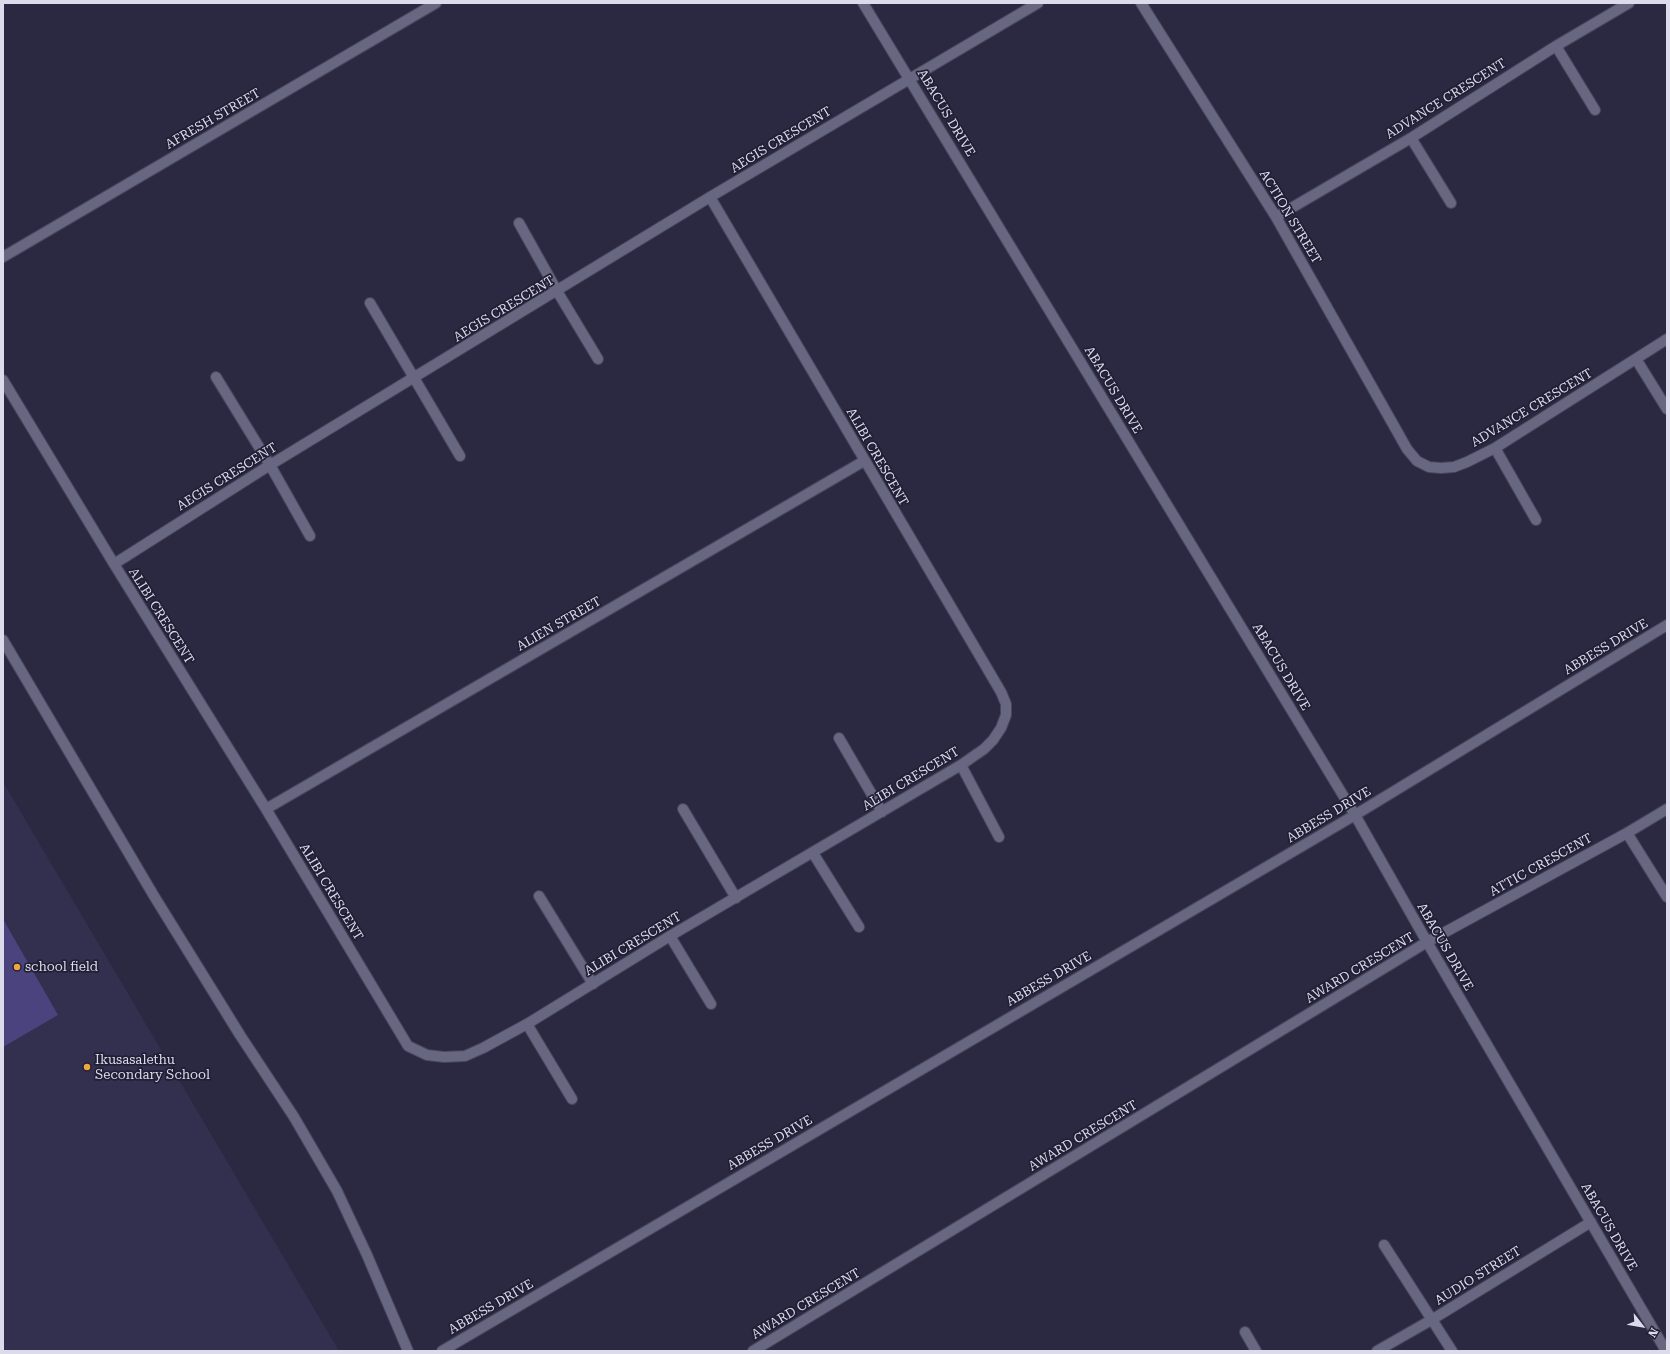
<!DOCTYPE html>
<html>
<head>
<meta charset="utf-8">
<style>
  body { margin:0 }
  #map { position:relative; width:1670px; height:1354px; overflow:hidden; background:#2b2941; font-family:"Roboto Serif",serif }
  canvas { display:block }
  .frame { position:absolute; inset:0; border:4px solid #dbdbeb; pointer-events:none }
  .north { position:absolute; left:1622px; top:1306px; width:40px; height:40px; -webkit-text-stroke:3px #211f36; paint-order:stroke; rotate:121deg; font-size:11px; font-weight:700; line-height:16px; text-align:center; color:#dbdbeb }
  .north::after { content:''; display:block; margin:auto; width:14px; height:18px; background:#dbdbeb; clip-path:polygon(50% 0,100% 100%,50% 72%,0 100%) }
</style>
</head>
<body>
<div id="map">
<canvas width="1670" height="1354"></canvas>
<div class="frame"></div>
<div class="north">N</div>
</div>
<script>
const ctx = document.querySelector('canvas').getContext('2d');
ctx.lineJoin = 'round';
function fill(path, color) { ctx.fillStyle = color; ctx.fill(path, 'evenodd'); }
const toPath = rows => new Path2D(rows.map(r => 'M' + r).join(''));
function trace(path, color, width, dash) { ctx.strokeStyle = color; ctx.lineWidth = width; ctx.lineCap = dash ? 'butt' : 'round'; ctx.setLineDash(dash || []); ctx.stroke(path); }
function drawText(font, color, halo, rows, align = 'center') {
  ctx.font = font + ' "Roboto Serif",serif'; ctx.lineWidth = 3.5; ctx.setLineDash([]); ctx.textBaseline = 'middle'; ctx.strokeStyle = halo; ctx.fillStyle = color; for (const [text, x, y, turn = 0] of rows) {
    ctx.save(); ctx.translate(x, y); ctx.rotate((+turn || 0) * Math.PI / 180); ctx.textAlign = isNaN(turn) ? turn : align; if (halo) ctx.strokeText(text, 0, 0); ctx.fillText(text, 0, 0); ctx.restore();
  }
}
const built = toPath([
  [3,782,339,1351,3,1351]
]);
const green = toPath([
  [3,919,58,1015,3,1047]
]);
const minor = toPath([
  [863,3,1355,815,1427,942,1666,1351],
  [1141,3,1276,217,1407,449,1417,461,1429,467,1441,468,1454,467,1467,462,1495,448,1667,339],
  [1556,46,1595,110],
  [1411,138,1451,203],
  [1276,217,1411,138,1556,46,1629,3],
  [519,223,557,291,598,359],
  [3,257,436,3],
  [370,303,460,456],
  [1636,359,1667,409],
  [216,377,270,465,310,536],
  [3,380,114,564,266,809,408,1046,427,1055,444,1057,465,1056,483,1048,527,1024,670,936,961,765,984,749,993,740,1001,728,1006,715,1006,704,1001,692,710,197],
  [1495,448,1536,520],
  [114,564,270,465,710,197,1038,3],
  [3,640,154,896,240,1035,294,1117,337,1191,367,1255,408,1351],
  [839,738,882,812],
  [961,765,999,837],
  [266,809,864,461],
  [683,809,736,898],
  [1627,833,1667,897],
  [813,853,859,927],
  [539,896,593,984],
  [670,936,711,1004],
  [527,1024,572,1099],
  [1384,1245,1452,1351],
  [1245,1332,1256,1351],
  [442,1351,1355,815,1667,625],
  [753,1351,1427,942,1627,833,1667,809],
  [1377,1351,1433,1319,1591,1222]
]);
const markers = [
  [17,967,4,"#efa73d"],
  [87,1067,4,"#efa73d"]
];
const streetNames = [
  ["ADVANCE CRESCENT",1446,99,-32],
  ["ABACUS DRIVE",946,113,59],
  ["AFRESH STREET",213,119,-30],
  ["AEGIS CRESCENT",781,140,-31],
  ["ACTION STREET",1290,217,59],
  ["AEGIS CRESCENT",504,309,-31],
  ["ABACUS DRIVE",1113,390,59],
  ["ADVANCE CRESCENT",1532,408,-31],
  ["ALIBI CRESCENT",877,457,60],
  ["AEGIS CRESCENT",227,477,-32],
  ["ALIBI CRESCENT",161,616,58],
  ["ALIEN STREET",559,624,-30],
  ["ABBESS DRIVE",1606,647,-31],
  ["ABACUS DRIVE",1281,667,59],
  ["ALIBI CRESCENT",911,779,-31],
  ["ABBESS DRIVE",1329,815,-31],
  ["ATTIC CRESCENT",1541,865,-29],
  ["ALIBI CRESCENT",331,892,59],
  ["ALIBI CRESCENT",633,944,-31],
  ["ABACUS DRIVE",1445,947,60],
  ["AWARD CRESCENT",1360,968,-31],
  ["ABBESS DRIVE",1049,979,-30],
  ["AWARD CRESCENT",1083,1136,-31],
  ["ABBESS DRIVE",770,1143,-30],
  ["ABACUS DRIVE",1609,1227,60],
  ["AUDIO STREET",1478,1276,-32],
  ["AWARD CRESCENT",806,1304,-31],
  ["ABBESS DRIVE",491,1307,-30]
];
const poiNames = [
  ["school field",25,967],
  ["Ikusasalethu",95,1060],
  ["Secondary School",95,1075]
];
fill(built, '#32304e');
fill(green, '#4a437d');
trace(minor, '#47465a', 12);
trace(minor, '#686782', 10);
for (const [x, y, r, color] of markers) { const dot = new Path2D(); dot.arc(x, y, r, 0, 2 * Math.PI); ctx.fillStyle = color; ctx.fill(dot); trace(dot, '#211f36', 1.5); }
drawText('13px', '#dbdbeb', '#211f36', streetNames);
drawText('13px', '#dbdbeb', '#211f36', poiNames, 'left');
</script>
</body>
</html>
